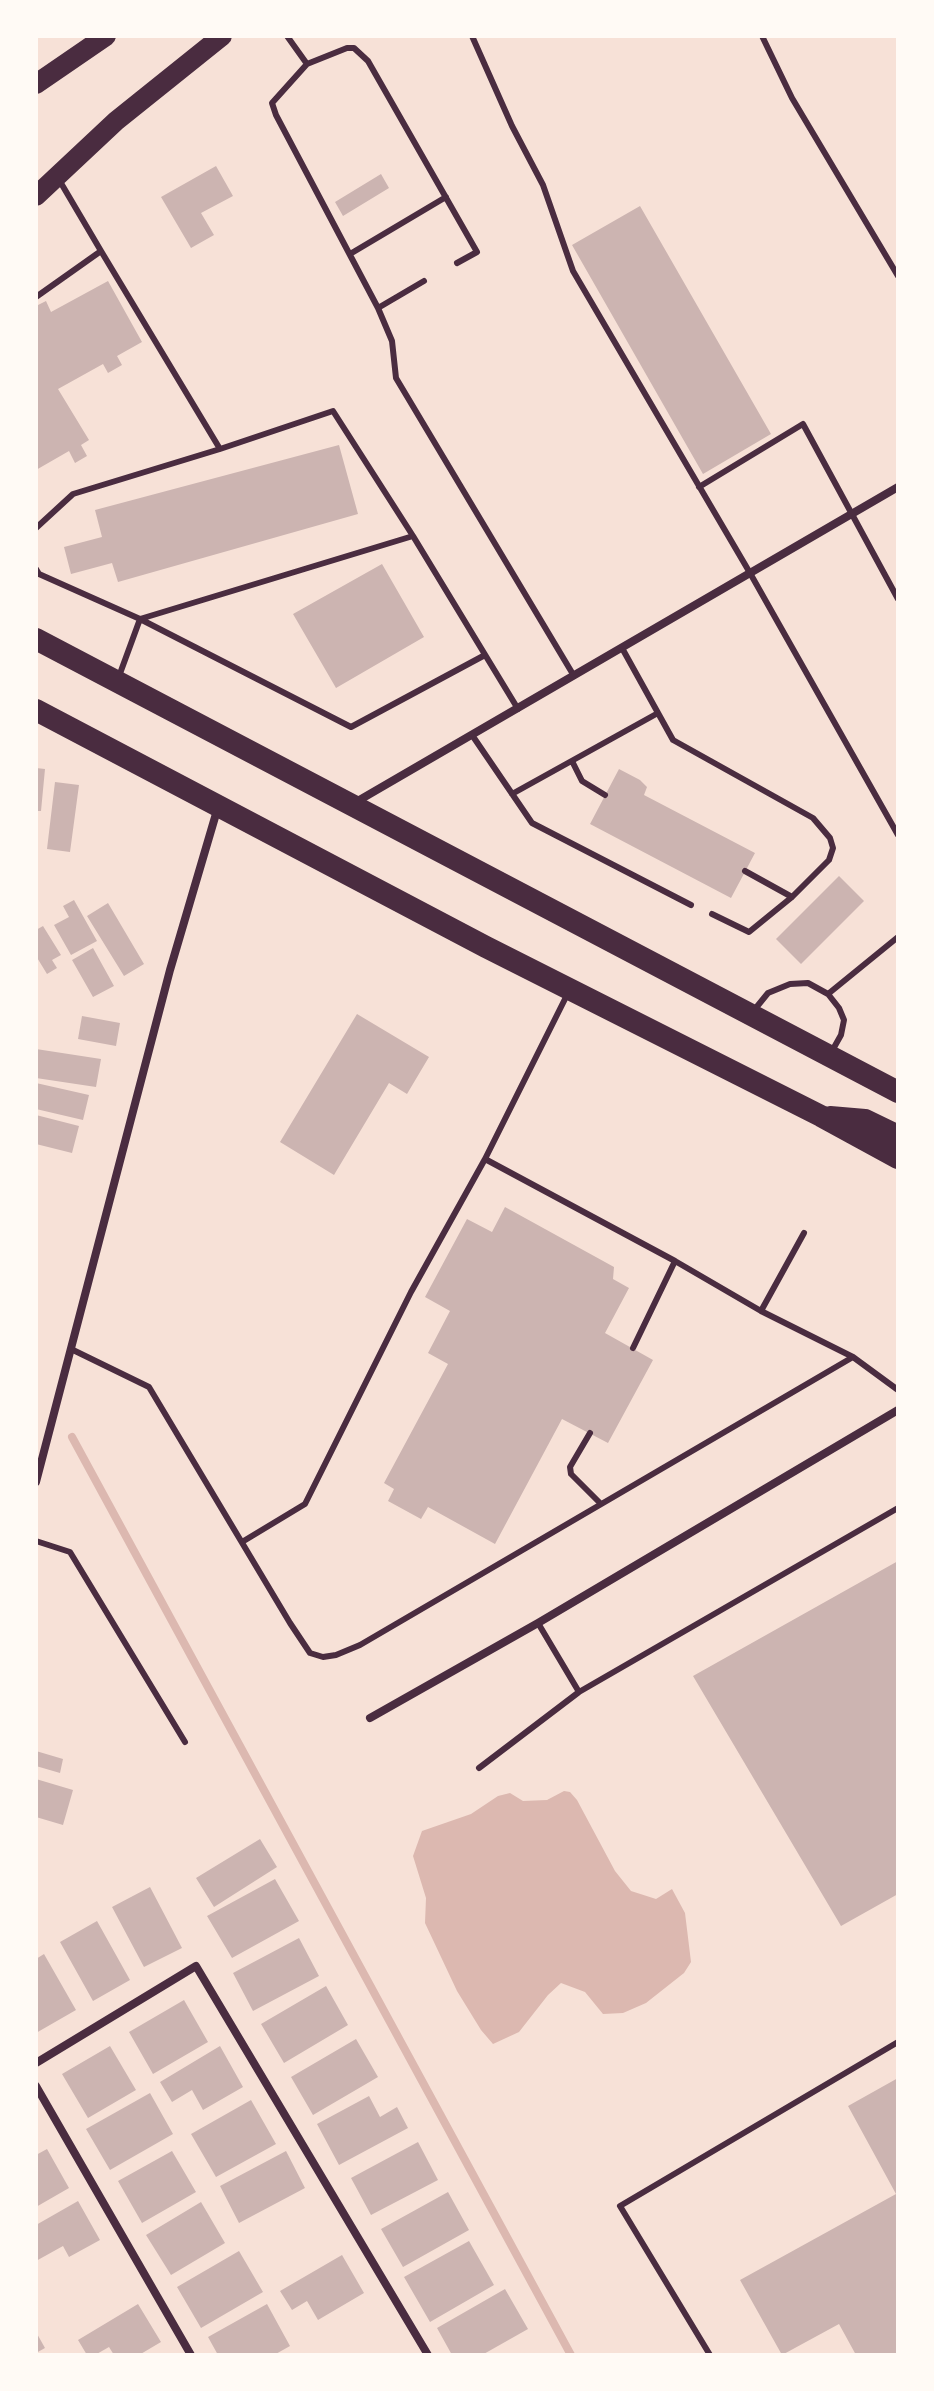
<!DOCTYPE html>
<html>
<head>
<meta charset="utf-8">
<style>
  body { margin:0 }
  #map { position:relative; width:934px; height:2391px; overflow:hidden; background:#f7e1d7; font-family:"PT Sans Narrow",sans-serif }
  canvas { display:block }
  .frame { position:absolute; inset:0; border:38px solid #fffaf5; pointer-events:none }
</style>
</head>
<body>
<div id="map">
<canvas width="934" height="2391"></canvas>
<div class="frame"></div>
</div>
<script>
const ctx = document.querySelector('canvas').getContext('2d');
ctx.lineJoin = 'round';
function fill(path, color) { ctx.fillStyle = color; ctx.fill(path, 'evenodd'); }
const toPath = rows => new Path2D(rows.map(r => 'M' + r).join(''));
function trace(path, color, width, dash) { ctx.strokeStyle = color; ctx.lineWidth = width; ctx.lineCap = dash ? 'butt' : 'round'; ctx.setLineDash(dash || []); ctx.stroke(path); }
const water = toPath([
  [564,1791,570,1792,577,1800,615,1871,631,1891,656,1899,672,1889,685,1913,691,1962,684,1973,646,2003,623,2013,603,2014,585,1992,561,1983,548,1995,519,2032,493,2044,481,2030,457,1991,425,1923,426,1898,413,1856,422,1831,471,1814,498,1796,510,1793,523,1801,547,1800]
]);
const stream = toPath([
  [72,1437,571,2355]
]);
const building = toPath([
  [216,166,233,196,201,213,214,235,191,248,161,197],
  [381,174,389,188,343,216,335,202],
  [640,206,771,434,703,474,572,245],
  [108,281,142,342,117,356,122,365,108,373,103,364,58,389,89,440,81,445,87,456,75,463,69,451,36,470,36,306,46,301,51,312],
  [339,445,358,514,118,582,112,563,71,574,64,547,102,537,95,510],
  [382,564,424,637,336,688,293,614],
  [36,768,45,769,41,811,36,811],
  [619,769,640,780,647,787,644,795,755,853,731,898,590,824],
  [55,782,79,785,70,852,47,849],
  [839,876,864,901,801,964,776,939],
  [74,900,97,941,71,955,54,925,69,917,63,906],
  [108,903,144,964,124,976,87,916],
  [43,926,61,955,52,960,57,968,47,974,36,956,36,930],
  [93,948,114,986,93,997,72,960],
  [357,1014,429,1057,407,1094,389,1083,334,1175,280,1142],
  [82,1016,120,1023,116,1046,78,1039],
  [36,1049,101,1059,96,1087,36,1078],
  [36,1083,89,1095,83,1120,36,1109],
  [36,1115,79,1126,72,1153,36,1144],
  [505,1207,614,1267,613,1279,629,1288,605,1333,653,1360,608,1443,562,1419,495,1544,428,1507,421,1519,388,1501,394,1489,384,1483,448,1364,428,1353,450,1311,425,1297,467,1219,492,1232],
  [898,1561,898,1894,841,1926,693,1676],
  [36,1751,63,1759,60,1773,36,1766],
  [36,1779,73,1790,63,1825,36,1817],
  [260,1839,277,1867,214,1907,196,1878],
  [275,1879,299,1921,232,1958,207,1916],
  [150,1887,182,1948,144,1967,112,1907],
  [97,1921,130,1980,93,2001,60,1942],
  [299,1938,319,1976,253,2011,233,1973],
  [44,1954,76,2010,36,2033,36,1959],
  [326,1986,348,2025,284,2063,261,2024],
  [184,2000,208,2042,153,2074,129,2032],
  [356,2039,378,2077,313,2115,291,2077],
  [110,2046,136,2090,88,2118,62,2074],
  [220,2046,243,2087,203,2110,192,2090,172,2102,160,2082],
  [898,2078,898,2355,856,2355,839,2324,782,2355,740,2280,896,2194,848,2106],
  [150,2093,173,2134,110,2170,86,2129],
  [369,2096,380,2117,397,2107,408,2128,339,2165,317,2124],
  [251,2100,276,2144,216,2177,191,2134],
  [418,2142,438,2180,371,2215,351,2178],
  [47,2149,69,2188,36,2207,36,2155],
  [172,2151,196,2192,142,2223,118,2181],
  [286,2151,305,2188,239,2223,220,2186],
  [448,2192,469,2230,403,2267,381,2229],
  [78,2201,100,2240,69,2257,63,2246,36,2261,36,2225],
  [201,2202,225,2243,171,2275,146,2235],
  [469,2241,494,2285,430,2322,404,2277],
  [239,2251,263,2292,201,2328,177,2287],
  [342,2255,364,2293,318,2320,307,2301,292,2310,280,2291],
  [505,2289,528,2329,482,2355,452,2355,437,2328],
  [138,2304,161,2342,139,2355,114,2355,109,2347,95,2355,87,2355,78,2340],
  [267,2304,290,2346,274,2355,218,2355,208,2337],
  [36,2332,45,2348,36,2353]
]);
const service = toPath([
  [287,36,307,64],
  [472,36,512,126,543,185,573,271,750,573,898,835],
  [762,36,792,98,898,276],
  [58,178,101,251],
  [350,254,446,197],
  [457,263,477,252,368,61,354,48,347,48,307,64,272,103,276,115,378,308,392,341,396,378,574,676],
  [36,297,101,251,220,449,73,494,36,528],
  [378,308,424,281],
  [220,449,333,411,413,536],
  [699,487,803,424,898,599],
  [36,569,39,574,140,619,413,536,518,709],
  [622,648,673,740,813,818,830,838,833,848,829,860,792,897,749,932,712,914],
  [118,679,140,619,351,727,485,655],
  [472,735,532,823,691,905],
  [572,761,582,781,605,795],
  [512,794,658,713],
  [745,871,792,897],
  [568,993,485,1159,675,1261,761,1311,853,1357,898,1390],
  [828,994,839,1008,844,1020,841,1035,832,1051],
  [755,1009,768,993,790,984,808,983,828,994,898,937],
  [761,1311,804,1233],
  [633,1348,675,1261],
  [71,1349,149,1387,290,1623,310,1653,323,1657,336,1655,360,1645,853,1357],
  [590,1433,570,1467,571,1474,601,1504],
  [36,1541,70,1552,185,1742],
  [242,1542,305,1504,411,1292,485,1159],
  [538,1623,579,1692],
  [479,1768,579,1692,898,1508],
  [710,2355,620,2206,898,2042]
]);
const minor = toPath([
  [356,802,898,487],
  [36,1482,170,970,218,807],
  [370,1718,538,1623,898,1410],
  [36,2063,196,1966,428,2355],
  [36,2086,191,2355]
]);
const primary = toPath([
  [36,84,106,36],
  [36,196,116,121,222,36]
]);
const trunk = toPath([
  [36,639,898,1092],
  [36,710,486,947,821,1116,898,1158],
  [830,1117,865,1120,898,1136]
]);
fill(water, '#dcb8b0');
trace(stream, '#dcb8b0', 8);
fill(building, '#ccb4b1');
trace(service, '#4a2c40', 6);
trace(minor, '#4a2c40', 8);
trace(primary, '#4a2c40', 20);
trace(trunk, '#4a2c40', 22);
</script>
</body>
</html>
